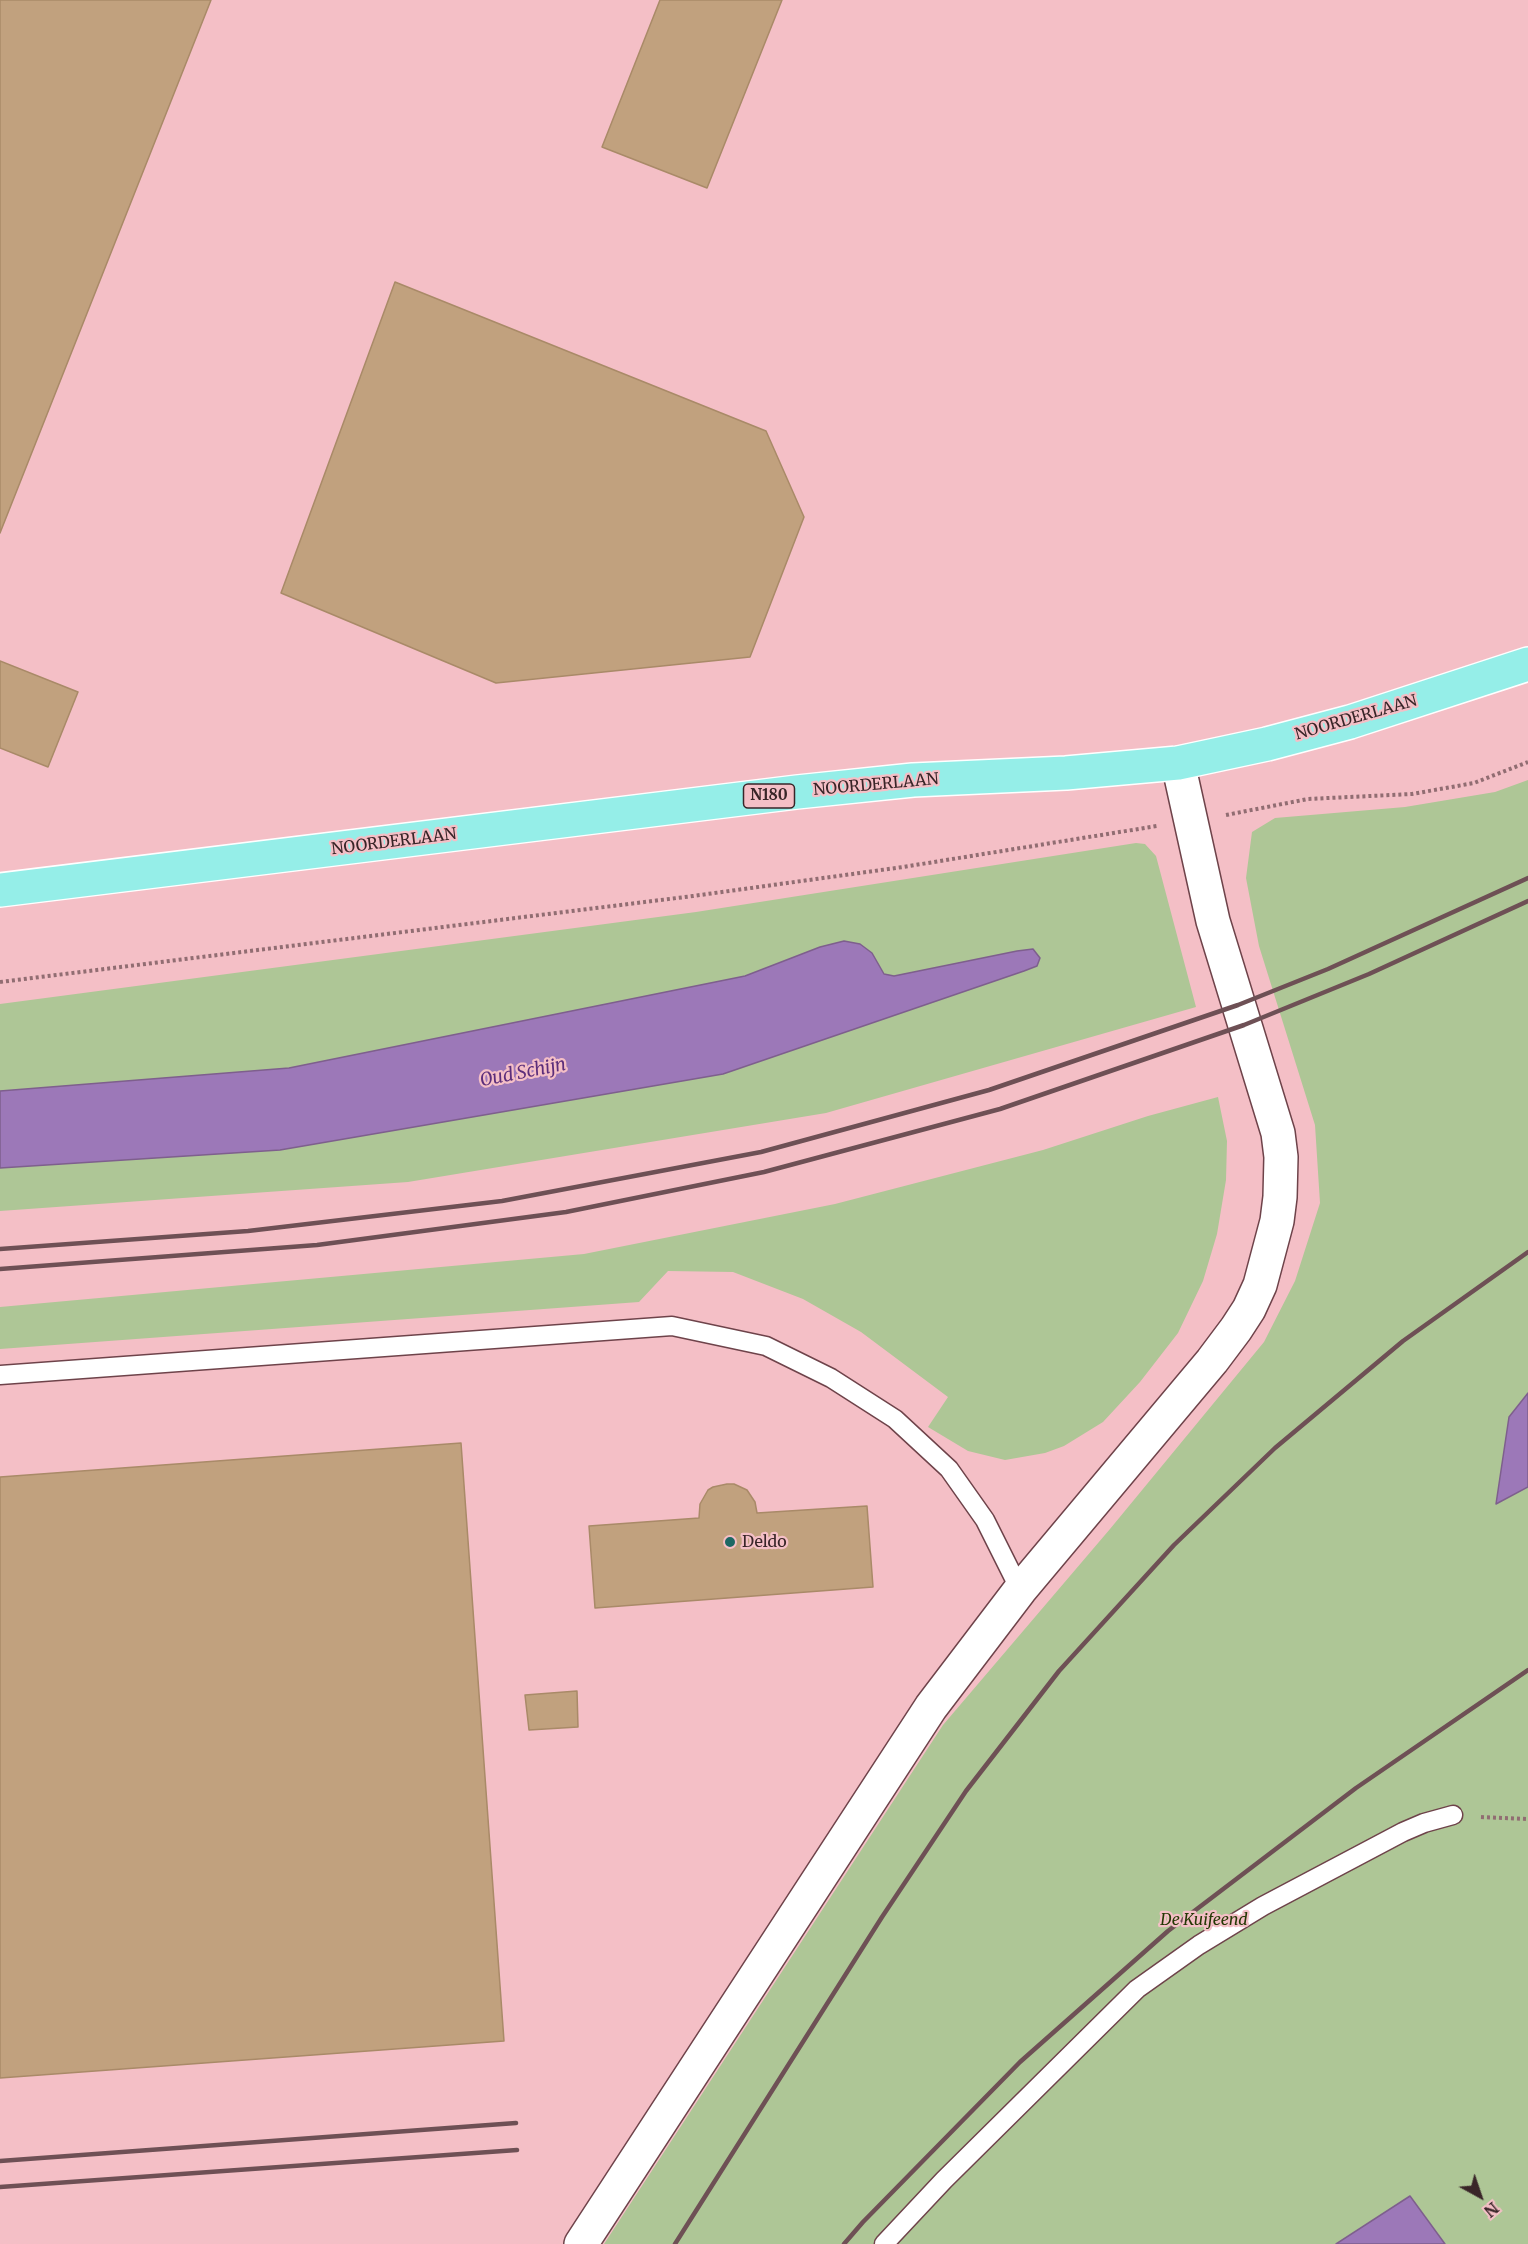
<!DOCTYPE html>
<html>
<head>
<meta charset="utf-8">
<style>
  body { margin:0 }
  #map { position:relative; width:1528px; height:2244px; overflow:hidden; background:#f4bfc6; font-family:Merriweather,serif }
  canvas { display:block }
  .north { position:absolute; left:1450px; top:2166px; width:60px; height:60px; -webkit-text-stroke:4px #f4bfc6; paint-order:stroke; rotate:140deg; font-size:16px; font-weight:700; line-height:24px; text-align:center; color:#392528 }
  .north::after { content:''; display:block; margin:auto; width:21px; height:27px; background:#392528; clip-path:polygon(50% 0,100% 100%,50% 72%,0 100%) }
</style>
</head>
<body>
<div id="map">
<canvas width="1528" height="2244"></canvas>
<div class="north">N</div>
</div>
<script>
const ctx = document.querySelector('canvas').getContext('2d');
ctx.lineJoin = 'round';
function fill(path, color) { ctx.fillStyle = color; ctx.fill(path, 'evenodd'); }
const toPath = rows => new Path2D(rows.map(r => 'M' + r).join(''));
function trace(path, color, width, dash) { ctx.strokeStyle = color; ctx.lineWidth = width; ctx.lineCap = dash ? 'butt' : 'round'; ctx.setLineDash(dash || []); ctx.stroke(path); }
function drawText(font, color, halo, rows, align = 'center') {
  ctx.font = font + ' Merriweather,serif'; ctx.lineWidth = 4.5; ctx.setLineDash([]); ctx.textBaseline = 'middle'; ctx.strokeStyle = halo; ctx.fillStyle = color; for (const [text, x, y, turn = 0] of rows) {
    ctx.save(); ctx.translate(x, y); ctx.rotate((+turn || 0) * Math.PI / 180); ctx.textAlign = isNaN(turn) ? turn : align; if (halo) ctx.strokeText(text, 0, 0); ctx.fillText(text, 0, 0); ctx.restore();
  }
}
const green = toPath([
  [1528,780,1528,2244,604,2244,943,1725,1110,1529,1264,1342,1295,1281,1320,1203,1315,1125,1259,946,1246,878,1252,832,1275,818,1405,807,1495,792],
  [1136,843,1145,844,1156,856,1196,1007,826,1113,408,1182,0,1211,0,1004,696,912],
  [1218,1097,1227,1141,1226,1180,1217,1234,1203,1281,1178,1333,1140,1382,1103,1422,1064,1446,1045,1453,1005,1460,968,1451,928,1427,948,1397,861,1332,803,1299,733,1272,668,1271,639,1302,0,1349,0,1307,584,1254,835,1204,1043,1150,1148,1116]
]);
const water = toPath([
  [844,941,860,944,872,953,884,974,894,976,1017,951,1033,949,1040,958,1037,966,1024,971,723,1074,280,1150,0,1168,0,1091,289,1068,745,976,820,947,844,941],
  [1528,1393,1528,1487,1496,1504,1509,1417,1528,1393],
  [1410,2196,1445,2244,1336,2244,1410,2196]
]);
const building = toPath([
  [0,0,211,0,0,533,0,0],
  [660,0,782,0,707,188,602,147,660,0],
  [395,282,766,431,804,517,750,657,496,683,281,593,395,282],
  [0,661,78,692,48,767,0,748,0,661],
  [461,1443,504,2041,0,2078,0,1477,461,1443],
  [727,1484,734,1484,747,1490,755,1502,757,1513,867,1506,873,1587,595,1608,589,1526,699,1518,700,1504,708,1490,713,1487,727,1484],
  [577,1691,578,1727,529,1730,525,1695,577,1691]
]);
const path = toPath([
  [1226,815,1308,799,1412,794,1474,783,1528,762],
  [0,982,693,896,903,867,1157,826],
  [1481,1817,1528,1819]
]);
const service = toPath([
  [0,1375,672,1326,766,1346,831,1378,895,1419,949,1469,985,1520,1020,1590],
  [884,2244,944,2180,1137,1989,1199,1945,1263,1906,1403,1832,1424,1823,1453,1815]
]);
const minor = toPath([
  [581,2244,931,1707,1020,1590,1212,1361,1236,1329,1249,1309,1260,1285,1277,1221,1280,1197,1281,1157,1278,1133,1213,921,1178,763]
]);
const primary = toPath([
  [0,890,797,792,913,780,1066,773,1178,763,1267,744,1350,722,1528,664]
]);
const rail = toPath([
  [0,1249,248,1231,502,1201,761,1152,989,1090,1238,1005,1328,969,1528,878],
  [0,1269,317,1245,566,1212,764,1172,1000,1109,1244,1025,1369,974,1528,901],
  [0,2161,516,2123],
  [0,2187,517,2150],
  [675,2244,882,1917,966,1791,1059,1671,1174,1545,1275,1448,1403,1341,1528,1252],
  [844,2244,863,2222,1020,2062,1168,1931,1356,1788,1528,1670]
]);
const markers = [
  [730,1542,6,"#1d6864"]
];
const shields = [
  [769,796,51]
];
const shieldNames = [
  ["N180",769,796]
];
const streetNames = [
  ["NOORDERLAAN",1356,718,-16],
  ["NOORDERLAAN",876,785,-5],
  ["NOORDERLAAN",394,842,-7]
];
const poiNames = [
  ["Deldo",742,1542]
];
const parkNames = [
  ["De Kuifeend",1204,1920]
];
const waterNames = [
  ["Oud Schijn",523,1073,-11]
];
fill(green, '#aec696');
fill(water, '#9c78b8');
trace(water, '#7e5f8d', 1.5);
fill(building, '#c1a17e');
trace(building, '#a98a68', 1.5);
trace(service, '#6e434a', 21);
trace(minor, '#6e434a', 36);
trace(primary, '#fff', 36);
trace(path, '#916d72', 4, [3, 3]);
trace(service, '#fff', 18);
trace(minor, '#fff', 33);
trace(primary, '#95eee8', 33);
trace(rail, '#6e5055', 4.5);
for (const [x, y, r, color] of markers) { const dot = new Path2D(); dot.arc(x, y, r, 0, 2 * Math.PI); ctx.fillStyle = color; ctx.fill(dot); trace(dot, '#f4bfc6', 2); }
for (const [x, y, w] of shields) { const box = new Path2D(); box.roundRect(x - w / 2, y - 12, w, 24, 4.5); ctx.fillStyle = '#f4bfc6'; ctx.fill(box); trace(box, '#392528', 1.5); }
drawText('bold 15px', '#392528', null, shieldNames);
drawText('16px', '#392528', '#f4bfc6', streetNames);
drawText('16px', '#392528', '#f4bfc6', poiNames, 'left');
drawText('italic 16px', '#243804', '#f4bfc6', parkNames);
drawText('italic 18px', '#5c2e7b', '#f4bfc6', waterNames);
</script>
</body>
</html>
